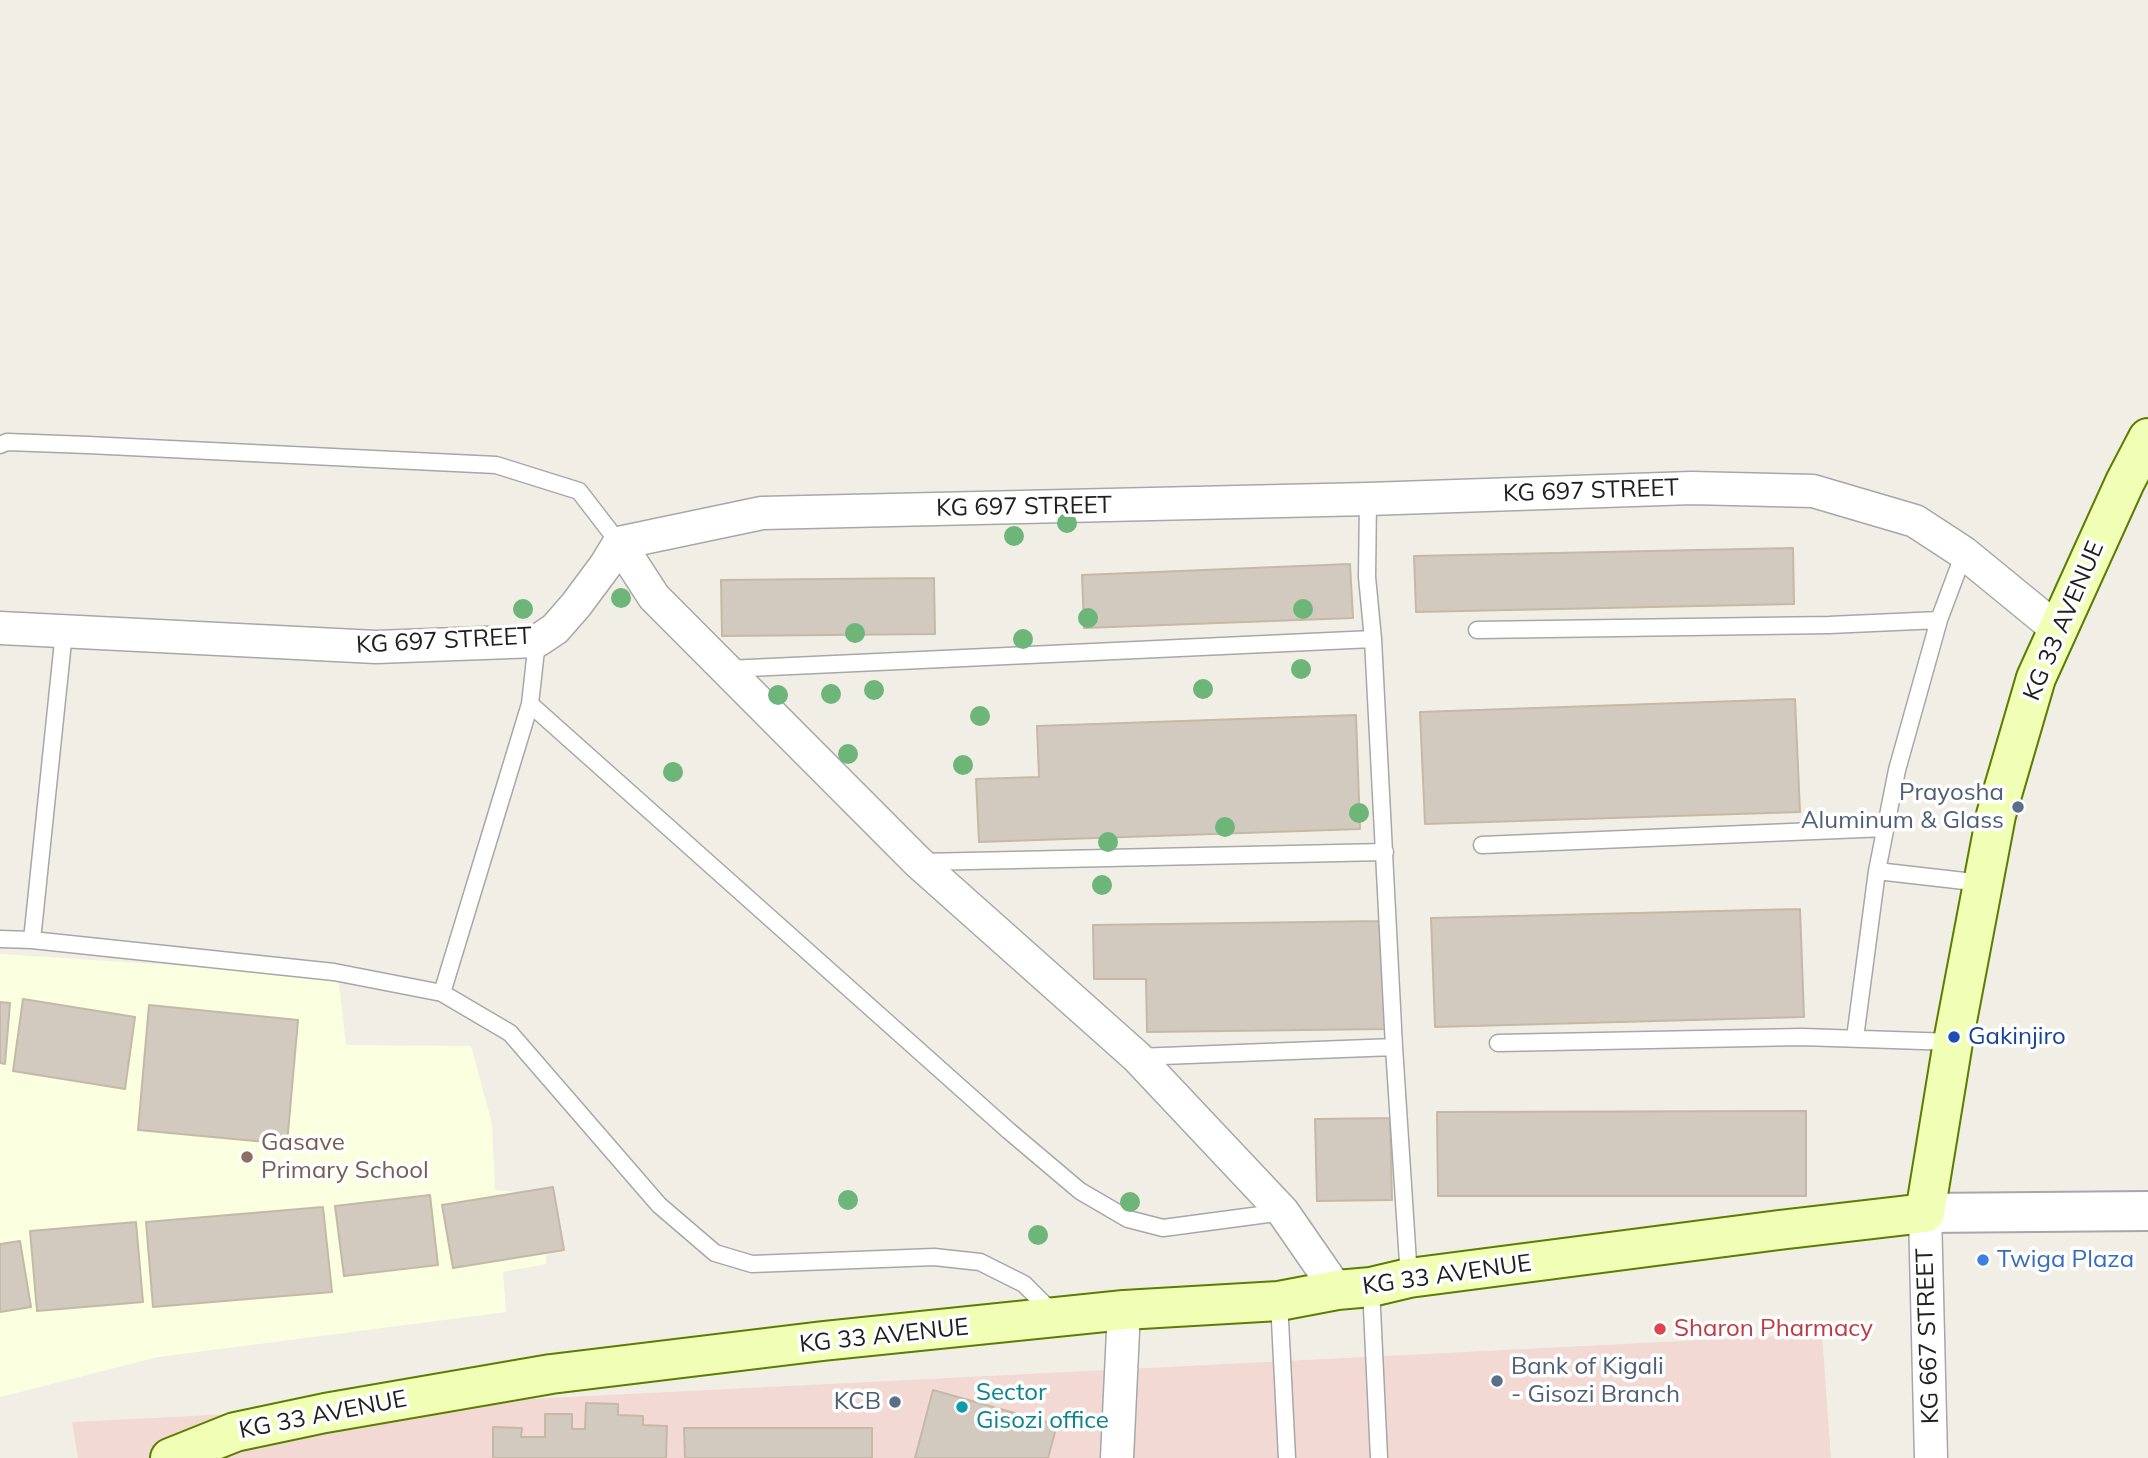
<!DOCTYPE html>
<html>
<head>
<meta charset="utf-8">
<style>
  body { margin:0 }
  canvas { display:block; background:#f1efe5 }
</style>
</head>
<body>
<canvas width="2148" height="1458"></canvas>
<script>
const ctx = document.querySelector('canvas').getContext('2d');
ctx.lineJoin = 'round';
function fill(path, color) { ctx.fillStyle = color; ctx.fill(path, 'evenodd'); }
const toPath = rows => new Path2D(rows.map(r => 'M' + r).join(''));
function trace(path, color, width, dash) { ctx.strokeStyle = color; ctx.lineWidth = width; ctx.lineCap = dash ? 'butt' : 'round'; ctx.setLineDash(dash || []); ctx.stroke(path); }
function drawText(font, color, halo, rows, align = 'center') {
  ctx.font = font + ' Mulish,sans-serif'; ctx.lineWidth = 7; ctx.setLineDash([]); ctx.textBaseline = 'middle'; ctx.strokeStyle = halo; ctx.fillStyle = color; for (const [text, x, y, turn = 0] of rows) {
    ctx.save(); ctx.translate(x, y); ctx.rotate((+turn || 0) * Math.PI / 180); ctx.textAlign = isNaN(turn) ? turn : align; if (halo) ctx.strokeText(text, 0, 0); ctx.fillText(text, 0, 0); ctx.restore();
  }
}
const commercial = toPath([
  [1822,1334,1831,1458,78,1458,72,1422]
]);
const education = toPath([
  [0,954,338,976,346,1045,471,1046,492,1124,495,1190,550,1195,546,1264,503,1272,506,1312,158,1357,0,1397]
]);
const building = toPath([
  [1793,548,1794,604,1416,612,1414,556,1793,548],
  [1350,564,1353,618,1084,628,1082,575,1350,564],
  [934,578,935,634,722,636,721,580,934,578],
  [1795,699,1800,812,1425,824,1420,712,1795,699],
  [1356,715,1360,829,979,842,976,779,1039,777,1037,726,1356,715],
  [1800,909,1804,1017,1435,1027,1431,918,1800,909],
  [1383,921,1385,1029,1147,1032,1146,979,1094,979,1093,925,1383,921],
  [23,999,135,1017,125,1089,13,1071,23,999],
  [0,1002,10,1003,5,1064,0,1063,0,1002],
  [149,1005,298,1020,287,1144,138,1130,149,1005],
  [1806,1111,1806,1196,1438,1196,1437,1112,1806,1111],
  [1390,1118,1392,1200,1317,1201,1315,1119,1390,1118],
  [553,1187,564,1250,453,1268,442,1205,553,1187],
  [430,1195,438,1265,344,1276,335,1206,430,1195],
  [323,1207,332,1292,153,1307,146,1222,323,1207],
  [136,1222,143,1302,37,1311,30,1231,136,1222],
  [20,1241,31,1307,0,1312,0,1244,20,1241],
  [933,1390,1057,1425,1048,1458,915,1458,933,1390],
  [586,1403,618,1404,618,1415,643,1416,643,1425,667,1426,666,1458,493,1458,493,1427,522,1428,521,1437,545,1437,545,1414,572,1414,572,1429,585,1429,586,1403],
  [684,1428,872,1428,872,1458,685,1458,684,1428]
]);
const service = toPath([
  [0,445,7,442,88,445,496,465,579,491,619,543],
  [1368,499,1367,577,1373,639,1394,1047,1409,1278],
  [1477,630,1829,625,1939,620],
  [64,632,32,940,334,972,442,993,510,1033,659,1205,715,1253,752,1264,934,1257,980,1262,1024,1284,1053,1313],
  [727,669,1373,639],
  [530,704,1009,1131,1080,1191,1128,1219,1163,1228,1283,1212],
  [1482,845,1886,828],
  [922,862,1385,852],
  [1877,871,1982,883],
  [0,939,32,940],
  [442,993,530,704,537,641],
  [1855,1038,1877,871,1897,770,1939,620,1964,553],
  [1498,1043,1802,1037,1953,1042],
  [1137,1057,1394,1047],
  [1371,1287,1379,1458],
  [1279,1301,1287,1458]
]);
const minor = toPath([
  [619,543,654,597,918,862,1137,1057,1283,1212,1337,1290],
  [0,628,376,647,537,641,555,629,576,605,605,566,619,543,762,513,1368,499,1692,488,1813,491,1915,521,1964,553,2058,630],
  [1925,1213,1931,1458],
  [1117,1458,1124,1310]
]);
const tertiary = toPath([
  [1925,1213,2148,1211]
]);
const secondary = toPath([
  [170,1458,235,1432,325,1413,551,1374,823,1341,1124,1310,1279,1301,1337,1290,1371,1287,1409,1278,1779,1230,1925,1213,1953,1042,1996,815,2036,678,2125,482,2148,438]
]);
const trees = [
  [1067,523],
  [1014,536],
  [621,598],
  [523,609],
  [1303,609],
  [1088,618],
  [855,633],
  [1023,639],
  [1301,669],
  [1203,689],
  [874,690],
  [831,694],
  [778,695],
  [980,716],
  [848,754],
  [963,765],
  [673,772],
  [1359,813],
  [1225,827],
  [1108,842],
  [1102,885],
  [848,1200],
  [1130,1202],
  [1038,1235]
];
const markers = [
  [2018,807,7,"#5c6f8a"],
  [1954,1037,7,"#1a4fb4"],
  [247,1157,7,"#8d6e63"],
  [1983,1260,7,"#3f7fe0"],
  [1660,1329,7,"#e0444e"],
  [1497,1381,7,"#5c6f8a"],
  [895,1402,7,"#5c6f8a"],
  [962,1407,7,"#0f9aa8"]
];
const streetNames = [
  ["KG 697 STREET",1591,491,-2],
  ["KG 697 STREET",1024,507,-1],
  ["KG 33 AVENUE",2064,621,-67],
  ["KG 697 STREET",444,641,-3],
  ["KG 33 AVENUE",1447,1275,-8],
  ["KG 33 AVENUE",884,1336,-6],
  ["KG 667 STREET",1928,1336,-92],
  ["KG 33 AVENUE",323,1415,-11]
];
const serviceNames = [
  ["Prayosha",2004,793],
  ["Aluminum & Glass",2004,821],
  ["Bank of Kigali",1511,1367,"left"],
  ["- Gisozi Branch",1511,1395,"left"],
  ["KCB",881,1402]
];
const transitNames = [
  ["Gakinjiro",1968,1037]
];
const educationNames = [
  ["Gasave",261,1143],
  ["Primary School",261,1171]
];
const shopNames = [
  ["Twiga Plaza",1997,1260]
];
const healthNames = [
  ["Sharon Pharmacy",1674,1329]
];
const cultureNames = [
  ["Sector",976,1393],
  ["Gisozi office",976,1421]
];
fill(commercial, '#f3d9d3');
fill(education, '#faffe0');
fill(building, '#d2cabe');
trace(building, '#c5b8a6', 2);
trace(service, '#a7a7a7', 19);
trace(minor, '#a7a7a7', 35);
trace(tertiary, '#a7a7a7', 42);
trace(secondary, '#5d7d00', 42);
trace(service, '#fff', 16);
trace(minor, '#fff', 32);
trace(tertiary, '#fff', 38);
trace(secondary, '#f0ffb5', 38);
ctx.fillStyle = '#6eb579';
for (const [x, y] of trees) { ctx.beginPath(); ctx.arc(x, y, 10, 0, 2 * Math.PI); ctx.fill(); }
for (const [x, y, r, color] of markers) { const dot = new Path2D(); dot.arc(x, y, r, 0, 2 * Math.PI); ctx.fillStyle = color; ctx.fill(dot); trace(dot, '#fff', 2.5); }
drawText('24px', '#202020', '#fff', streetNames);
drawText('24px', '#4e5e75', '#fff', serviceNames, 'right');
drawText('24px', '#164399', '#fff', transitNames, 'left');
drawText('24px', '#785e54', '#fff', educationNames, 'left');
drawText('24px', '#366cbe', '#fff', shopNames, 'left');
drawText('24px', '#be3a42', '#fff', healthNames, 'left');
drawText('24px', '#0d838f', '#fff', cultureNames, 'left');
</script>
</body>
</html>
